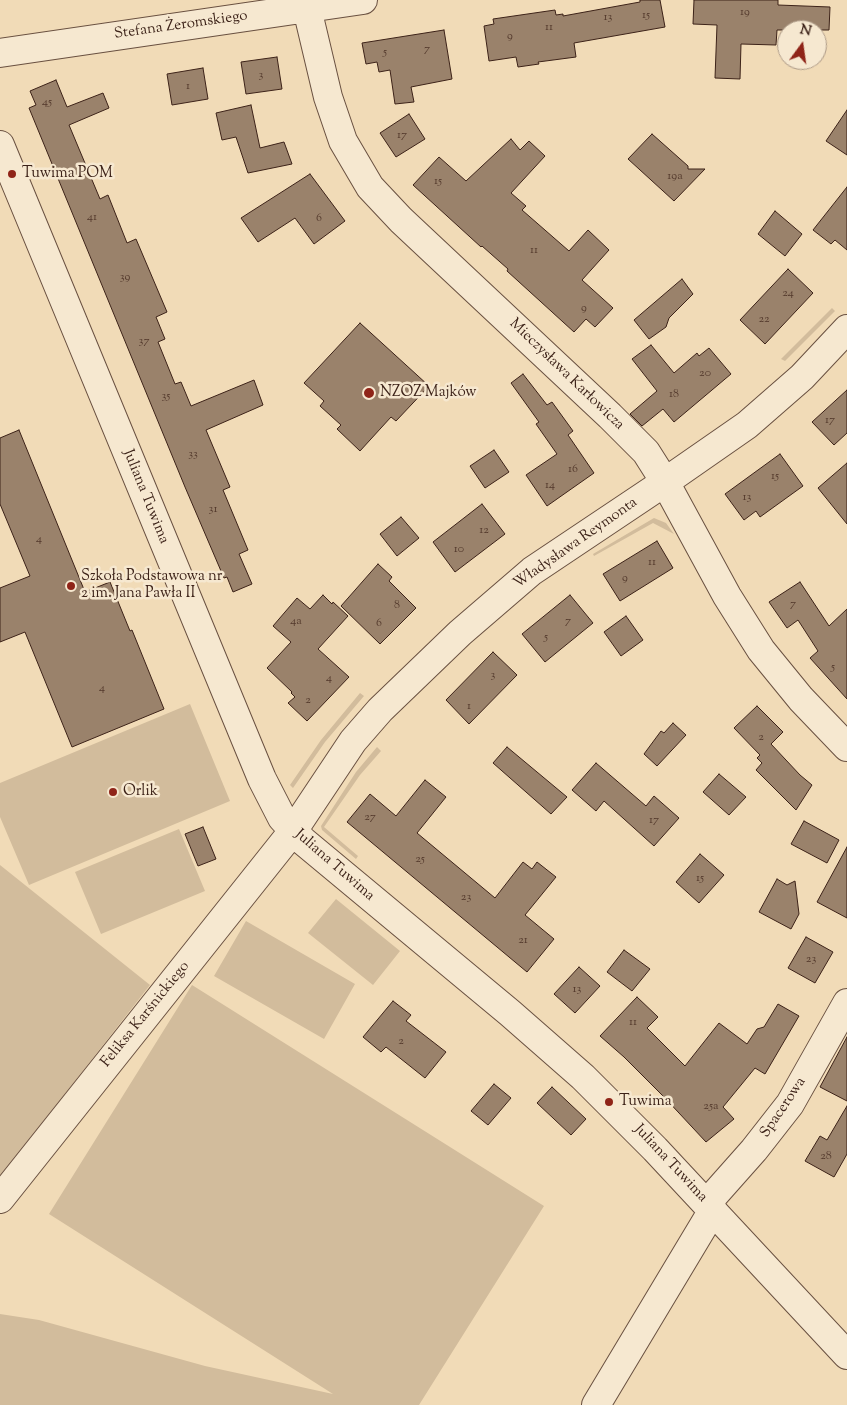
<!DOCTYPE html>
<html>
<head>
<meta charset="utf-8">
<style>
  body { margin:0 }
  #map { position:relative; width:847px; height:1405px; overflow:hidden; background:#f1dbb7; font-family:"Sorts Mill Goudy",serif }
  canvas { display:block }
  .north { position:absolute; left:777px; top:20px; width:50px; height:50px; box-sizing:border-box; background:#f6e8d0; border:1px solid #ac9986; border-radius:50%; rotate:14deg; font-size:14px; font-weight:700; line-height:20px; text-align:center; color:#3c2218 }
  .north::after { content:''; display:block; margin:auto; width:18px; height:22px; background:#8f2418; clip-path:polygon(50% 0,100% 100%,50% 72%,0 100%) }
</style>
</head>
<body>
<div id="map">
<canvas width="847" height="1405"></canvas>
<div class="north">N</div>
</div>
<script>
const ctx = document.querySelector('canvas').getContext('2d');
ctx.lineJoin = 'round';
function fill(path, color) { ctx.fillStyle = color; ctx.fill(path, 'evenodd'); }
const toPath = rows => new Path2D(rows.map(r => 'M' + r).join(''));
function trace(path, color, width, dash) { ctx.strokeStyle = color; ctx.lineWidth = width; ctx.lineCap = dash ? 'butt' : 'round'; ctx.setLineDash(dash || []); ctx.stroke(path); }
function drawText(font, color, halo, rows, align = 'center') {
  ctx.font = font + ' "Sorts Mill Goudy",serif'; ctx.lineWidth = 5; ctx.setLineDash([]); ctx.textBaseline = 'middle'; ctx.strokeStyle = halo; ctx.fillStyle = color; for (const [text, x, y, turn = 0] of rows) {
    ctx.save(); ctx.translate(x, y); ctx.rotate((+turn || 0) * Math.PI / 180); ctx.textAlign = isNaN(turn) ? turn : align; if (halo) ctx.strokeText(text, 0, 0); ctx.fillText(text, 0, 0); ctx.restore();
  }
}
const green = toPath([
  [832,308,835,311,785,361,781,359],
  [654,518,666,523,674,534,653,523,594,556,593,554],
  [360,693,364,696,325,742,293,788,290,785,321,740],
  [190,704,230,801,29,885,0,817,0,783],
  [377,747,381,751,360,775,324,827,358,856,356,859,322,830,321,826,356,772],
  [179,829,205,891,101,934,75,872],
  [0,865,150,985,64,1095,66,1097,0,1179],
  [336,899,400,951,373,985,308,933],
  [246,921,355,984,324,1039,214,976],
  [192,985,544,1206,419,1405,0,1405,0,1314,39,1320,205,1366,333,1394,49,1214]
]);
const building = toPath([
  [640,0,660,0,665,27,574,43,576,57,538,62,539,64,518,67,516,57,489,61,484,26,494,24,493,19,555,10,556,15,563,14,563,16,640,2,640,0],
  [694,0,778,0,778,5,830,7,829,30,777,30,776,45,741,44,740,79,715,78,717,25,693,24,694,0],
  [444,30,452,79,411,87,414,102,395,104,390,70,379,72,377,62,366,64,362,43,444,30],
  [277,57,282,89,246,94,241,62,277,57],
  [203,68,208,99,172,105,167,74,203,68],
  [56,80,67,107,103,93,109,108,69,125,100,199,108,195,127,243,136,239,167,312,156,317,165,339,158,342,175,384,181,382,191,406,254,380,263,405,206,430,230,487,223,490,248,550,239,554,252,584,233,592,227,577,224,578,185,487,29,108,36,105,30,91,56,80],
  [251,105,260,148,284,142,292,164,248,173,236,137,222,140,216,113,251,105],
  [847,110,847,155,826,141,847,110],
  [409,114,425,139,396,157,380,133,409,114],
  [652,134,688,166,688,169,705,169,674,201,628,159,652,134],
  [511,139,520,150,529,141,545,156,511,193,526,206,522,210,569,251,588,230,609,250,582,280,613,308,595,327,586,319,574,332,507,271,508,269,482,246,481,247,413,185,439,157,466,181,511,139],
  [310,174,345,221,314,244,295,218,258,242,241,218,310,174],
  [847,187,847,250,835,240,831,244,813,230,847,187],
  [775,211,802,234,785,256,758,234,775,211],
  [788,269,813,293,765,344,740,320,788,269],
  [682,279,693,294,669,318,666,327,649,339,634,320,682,279],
  [360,323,429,386,396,421,391,417,360,451,337,429,341,425,320,406,324,401,304,383,360,323],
  [651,345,674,373,697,353,699,356,709,348,731,374,674,422,663,409,642,426,630,414,657,391,632,359,651,345],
  [523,374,547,405,552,402,573,431,568,435,594,473,547,506,526,475,557,454,536,424,539,422,511,383,523,374],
  [847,390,847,433,834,445,812,422,847,390],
  [19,430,85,592,110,582,130,631,132,630,164,709,72,747,25,632,0,642,0,588,30,576,0,504,0,438,19,430],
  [494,450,509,472,485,488,470,466,494,450],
  [780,454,803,486,760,517,756,511,744,520,725,494,780,454],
  [847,463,847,524,818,488,847,463],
  [482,504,505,534,455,572,433,542,482,504],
  [401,517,419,538,397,556,380,534,401,517],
  [657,541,673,568,620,601,603,574,657,541],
  [378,564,392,577,389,581,416,608,380,644,341,606,378,564],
  [800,582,829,626,847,609,847,699,810,658,818,651,798,620,787,628,769,602,800,582],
  [323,595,332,604,333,602,348,616,318,649,349,677,307,721,288,703,295,697,291,693,292,692,267,668,291,642,273,626,297,598,310,609,323,595],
  [570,595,593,623,545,662,522,634,570,595],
  [626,616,643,640,621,656,604,632,626,616],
  [493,652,517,675,469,724,446,700,493,652],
  [757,706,783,732,771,744,800,775,812,785,796,810,756,770,762,763,757,758,760,755,734,728,757,706],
  [673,723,686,735,657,766,644,754,661,731,664,733,673,723],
  [507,747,567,797,551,814,493,763,507,747],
  [596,763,646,806,654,796,679,818,654,846,604,801,596,811,572,790,596,763],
  [719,774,746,797,729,815,703,792,719,774],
  [425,780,446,797,417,833,495,898,523,862,532,869,537,862,556,877,525,915,554,939,527,972,347,822,370,794,396,816,425,780],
  [804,821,839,840,827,863,791,844,804,821],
  [203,827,216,859,198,866,185,834,203,827],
  [847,847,847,918,817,902,847,847],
  [700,854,724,875,699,903,676,882,700,854],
  [777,879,787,885,795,881,799,914,791,929,759,912,777,879],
  [806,937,833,952,815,983,788,968,806,937],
  [624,950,650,969,632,991,607,972,624,950],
  [579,967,600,986,575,1013,554,994,579,967],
  [637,997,658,1017,647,1028,685,1066,719,1023,747,1044,757,1029,764,1027,778,1004,799,1016,765,1074,755,1068,723,1107,734,1119,706,1142,665,1098,624,1057,600,1036,637,997],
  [393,1001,411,1015,406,1021,446,1052,425,1078,386,1047,381,1052,363,1037,393,1001],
  [847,1037,847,1101,820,1087,847,1037],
  [494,1084,511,1098,488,1125,471,1111,494,1084],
  [552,1087,586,1119,571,1135,537,1103,552,1087],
  [847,1106,847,1154,834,1177,805,1161,820,1136,827,1140,847,1106]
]);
const minor = toPath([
  [305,0,328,97,343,141,370,187,401,220,610,416,646,452,665,482,727,596,761,650,801,699,847,747],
  [0,53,363,0],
  [0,145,262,779,282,818,303,841,510,1013,583,1077,655,1149,847,1355],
  [0,1199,293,831,353,741,380,710,460,633,532,571,665,482,747,425,802,377,847,329],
  [707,1203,754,1150,790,1104,847,1003],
  [596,1405,713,1210]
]);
const markers = [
  [12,174,5,"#8f2418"],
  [369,393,6,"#8f2418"],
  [71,586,5,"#8f2418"],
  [113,792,5,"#8f2418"],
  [609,1102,5,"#8f2418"]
];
const numberNames = [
  ["19",745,13],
  ["15",646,16],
  ["13",608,18],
  ["11",549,28],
  ["9",510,37],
  ["7",427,50],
  ["5",385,53],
  ["3",261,76],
  ["1",188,87],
  ["45",47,103],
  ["17",402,136],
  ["19a",675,177],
  ["15",438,182],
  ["41",92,218],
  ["6",319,219],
  ["11",534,251],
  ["39",125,278],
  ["24",788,294],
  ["9",584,309],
  ["22",764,320],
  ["37",144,342],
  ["20",705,374],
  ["18",674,395],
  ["35",166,397],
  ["17",830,421],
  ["33",193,455],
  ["16",573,470],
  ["15",775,477],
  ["14",550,486],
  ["13",747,498],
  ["31",213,510],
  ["12",484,531],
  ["4",39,540],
  ["10",459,550],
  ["11",652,563],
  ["9",625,579],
  ["7",793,605],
  ["8",397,606],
  ["4a",296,622],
  ["7",568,622],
  ["6",379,624],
  ["5",546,638],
  ["5",833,668],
  ["3",493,676],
  ["4",329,679],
  ["4",102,689],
  ["2",308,701],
  ["1",469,707],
  ["2",761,738],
  ["27",370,818],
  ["17",654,821],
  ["25",420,860],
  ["15",700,879],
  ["23",466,898],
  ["21",523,941],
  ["23",811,960],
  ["13",577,990],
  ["11",633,1023],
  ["2",401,1042],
  ["25a",711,1107],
  ["28",826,1157]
];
const streetNames = [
  ["Stefana Żeromskiego",181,26,-8],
  ["Mieczysława Karłowicza",566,375,44],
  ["Juliana Tuwima",145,497,68],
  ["Władysława Reymonta",576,544,-35],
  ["Juliana Tuwima",334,866,41],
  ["Feliksa Karśnickiego",146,1015,-51],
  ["Spacerowa",784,1108,-56],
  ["Juliana Tuwima",670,1164,47]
];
const poiNames = [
  ["Tuwima POM",22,174],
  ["NZOZ Majków",380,393],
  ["Szkoła Podstawowa nr",81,577],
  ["2 im. Jana Pawła II",81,594],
  ["Orlik",123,792],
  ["Tuwima",619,1102]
];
fill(green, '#d2bc9c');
fill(building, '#9a826b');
trace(building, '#3c2218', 1);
trace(minor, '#695040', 30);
trace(minor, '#f6e8d0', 28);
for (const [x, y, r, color] of markers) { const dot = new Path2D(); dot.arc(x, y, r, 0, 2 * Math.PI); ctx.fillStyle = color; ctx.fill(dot); trace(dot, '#f6e8d0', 2); }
drawText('12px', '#543a2d', null, numberNames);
drawText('15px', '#3c2218', '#f6e8d0', streetNames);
drawText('15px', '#3c2218', '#f6e8d0', poiNames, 'left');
</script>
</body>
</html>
